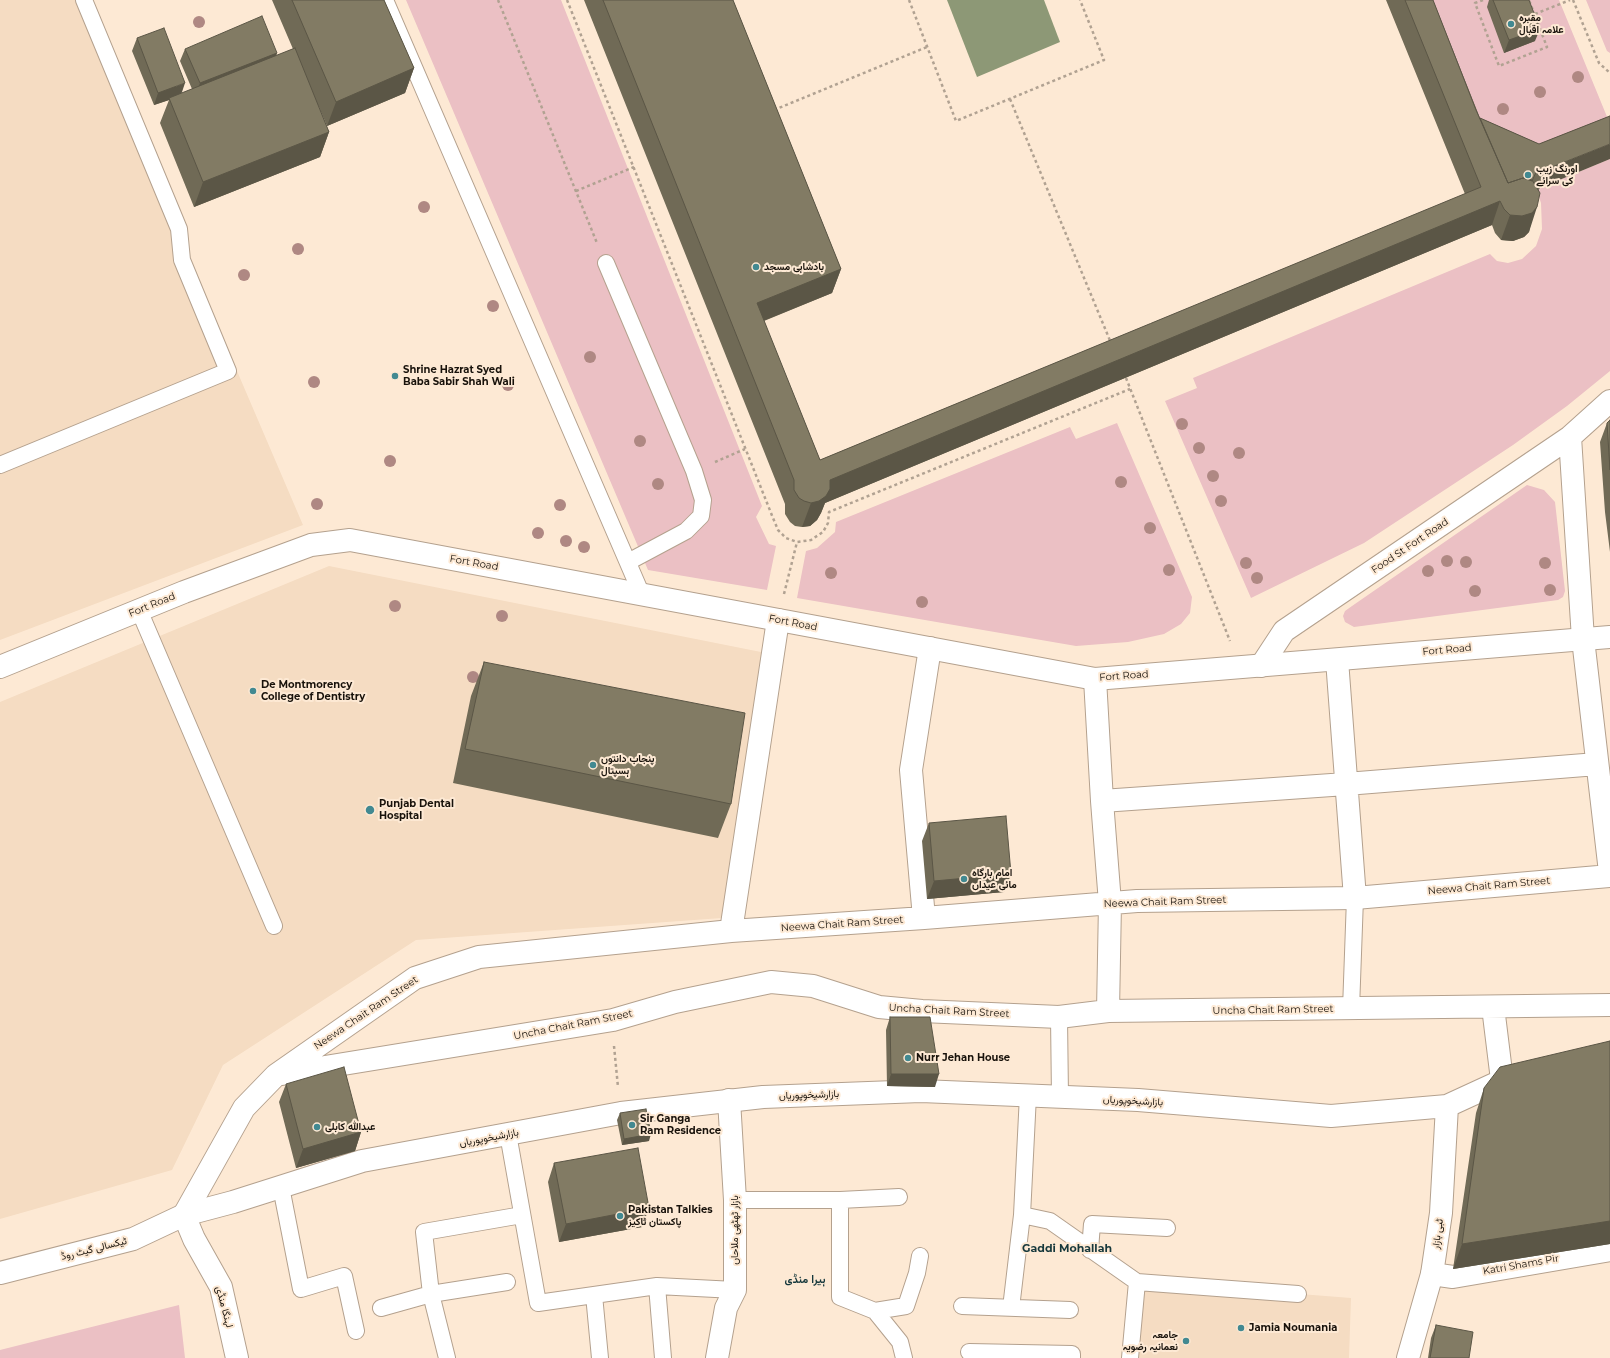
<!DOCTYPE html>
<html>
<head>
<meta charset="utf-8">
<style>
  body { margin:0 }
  canvas { display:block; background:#fde9d4 }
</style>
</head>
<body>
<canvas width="1610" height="1358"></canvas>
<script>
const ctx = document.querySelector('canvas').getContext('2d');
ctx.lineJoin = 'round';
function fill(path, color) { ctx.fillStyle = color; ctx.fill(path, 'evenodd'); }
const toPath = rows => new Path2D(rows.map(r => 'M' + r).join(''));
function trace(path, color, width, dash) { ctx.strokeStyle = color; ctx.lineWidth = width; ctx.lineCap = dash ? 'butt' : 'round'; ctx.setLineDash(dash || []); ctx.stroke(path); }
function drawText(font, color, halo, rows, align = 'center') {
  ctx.font = font + ' Montserrat,Vazirmatn,sans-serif'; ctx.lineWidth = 4; ctx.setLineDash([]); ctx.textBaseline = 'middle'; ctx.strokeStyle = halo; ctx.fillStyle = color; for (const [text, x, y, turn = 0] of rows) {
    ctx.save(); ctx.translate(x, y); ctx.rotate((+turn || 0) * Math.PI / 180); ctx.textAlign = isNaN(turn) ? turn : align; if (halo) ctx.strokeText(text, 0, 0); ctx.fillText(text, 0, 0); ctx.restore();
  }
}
const built = toPath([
  [0,0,78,0,303,525,0,640],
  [329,566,766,653,722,918,416,940,223,1065,172,1170,0,1219,0,702],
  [1135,1281,1351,1298,1349,1358,1129,1358]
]);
const green = toPath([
  [406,0,561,0,762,506,756,517,769,544,776,546,767,590,648,570],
  [1414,0,1559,0,1610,124,1532,162,1468,134],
  [1586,0,1610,0,1610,53,1607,51],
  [1610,159,1610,371,1567,406,1513,445,1364,543,1251,598,1165,401,1197,388,1193,378,1490,254,1497,261,1508,263,1522,259,1536,246,1542,229,1541,203,1537,191,1540,188],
  [1117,423,1192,597,1190,613,1181,624,1164,634,1128,642,1076,646,797,598,806,551,817,548,835,532,836,522,1070,427,1076,439],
  [1527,485,1544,490,1555,502,1565,591,1563,597,1558,600,1354,627,1345,622,1343,616,1345,611,1352,606],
  [179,1305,185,1358,0,1358,0,1350]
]);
const water = toPath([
  [947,0,1044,0,1060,42,977,77]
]);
const path = toPath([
  [498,0,597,243],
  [567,0,773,518,778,530,786,538,797,542,811,540,823,532,828,523,829,512,1130,389],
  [909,0,956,121,1104,60,1080,0],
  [1483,0,1475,3,1499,66,1547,47,1529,0],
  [1573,0,1599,63,1610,73],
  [1535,14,1570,0],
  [1010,99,1111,343],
  [774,110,927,47],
  [576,191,634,167],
  [1126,378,1230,641],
  [715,462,745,449],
  [784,594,797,542],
  [614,1046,618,1087]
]);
const lane = toPath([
  [385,0,641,593],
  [606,263,694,471,703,500,701,516,686,531,628,562],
  [0,465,228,371,182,260,179,229,84,0],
  [139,610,274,926],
  [1351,1009,1355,898],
  [1059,1017,1060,1097],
  [1028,1095,1022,1215,1050,1221,1137,1282,1130,1358],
  [508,1134,538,1303,657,1286,735,1290],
  [281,1187,301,1289,344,1276,356,1331],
  [735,1200,840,1200,899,1197],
  [840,1200,840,1297,875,1311,900,1342,904,1358],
  [1090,1250,1092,1224,1167,1228],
  [1137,1282,1298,1294],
  [657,1286,663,1358],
  [594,1295,600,1358],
  [962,1306,1070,1310],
  [381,1308,431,1294,507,1282],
  [1011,1308,1022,1215],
  [875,1311,906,1306,917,1273,920,1256],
  [969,1352,1072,1354,1072,1358],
  [447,1358,431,1294,424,1232,522,1215]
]);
const street = toPath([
  [1570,437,1583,639,1610,872],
  [1337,660,1355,898],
  [1261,666,1284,631,1570,437,1610,401],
  [1095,679,1102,801,1110,903,1108,1011],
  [1102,801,1346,784,1597,764],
  [924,918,911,770,930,648],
  [731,931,778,620],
  [1493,1007,1502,1080],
  [282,1074,613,1020,675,1002,771,982,813,986,879,1007,922,1011,1059,1017,1108,1011,1610,1005],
  [1432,1274,1453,1277,1610,1250],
  [237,1358,221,1287,194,1239,184,1215,244,1108,276,1075,415,978,479,957,731,931,924,918,1137,901,1355,898,1610,876],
  [717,1358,726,1308,735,1290,735,1200,729,1100]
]);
const secondary = toPath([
  [0,667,184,592,311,545,350,540,1095,679,1610,637],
  [0,1273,133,1239,184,1215,233,1202,362,1161,621,1113,763,1097,921,1091,1138,1100,1331,1116,1447,1106,1510,1077],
  [1408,1358,1432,1274,1441,1213,1447,1106]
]);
const trees = [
  [199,22],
  [1578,77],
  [1540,92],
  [1503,109],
  [424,207],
  [298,249],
  [244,275],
  [493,306],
  [590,357],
  [314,382],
  [508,385],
  [1182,424],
  [640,441],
  [1199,448],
  [1239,453],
  [390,461],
  [1213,476],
  [1121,482],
  [658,484],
  [1221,501],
  [317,504],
  [560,505],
  [1150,528],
  [538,533],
  [566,541],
  [584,547],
  [1447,561],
  [1466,562],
  [1246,563],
  [1545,563],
  [1169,570],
  [1428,571],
  [831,573],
  [1257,578],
  [1550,590],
  [1475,591],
  [922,602],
  [395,606],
  [502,616],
  [473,677]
];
const wall = toPath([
  [272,0,384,0,414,68,405,93,327,126,317,102,329,132,320,157,194,207,160,123,169,100,154,105,132,51,137,38,181,94,192,89,180,61,185,49,277,53,276,56,293,49],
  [584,0,733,0,841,269,832,293,764,321,820,460,1465,194,1386,0,1433,0,1480,118,1539,144,1610,116,1538,190,1529,232,1524,237,1513,241,1501,240,1495,233,1492,225,825,503,821,513,817,520,810,526,802,527,795,526,790,522,785,514,785,504],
  [1489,0,1529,0,1535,41,1504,53,1487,7],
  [1610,420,1610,552,1605,512,1600,442,1607,423],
  [484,662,731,804,718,838,453,783,471,696],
  [929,823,1011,874,1004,892,927,899,922,841],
  [890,1017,935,1087,887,1086,886,1030],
  [1610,1041,1610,1244,1453,1269,1476,1113,1484,1088],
  [286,1084,361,1132,355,1151,296,1168,279,1102],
  [620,1113,649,1141,622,1145,617,1120],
  [554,1163,642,1227,559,1242,548,1182],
  [1436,1325,1469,1358,1428,1358,1431,1338]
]);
const shadedWall = toPath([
  [1540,29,1535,41,1504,53,1509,40],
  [277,53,272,65,195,96,200,83],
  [414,68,405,93,327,126,336,102],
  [185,83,181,95,169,98,169,100,154,105,158,93],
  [329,132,320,157,194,207,203,182],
  [1610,144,1610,159,1540,188,1537,191,1543,172,1547,169],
  [1500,201,1492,225,825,503,821,513,817,520,810,526,802,527,811,503,830,480],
  [1537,207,1529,232,1524,237,1513,241,1501,240,1510,215],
  [841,269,832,293,748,327,757,303],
  [1011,874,1004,892,927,899,934,881],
  [891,1074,939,1074,935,1087,887,1086],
  [361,1132,355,1151,296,1168,303,1149],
  [651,1134,649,1141,622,1145,624,1139],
  [649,1208,642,1227,559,1242,566,1224],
  [1610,1221,1610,1244,1453,1269,1462,1244]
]);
const building = toPath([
  [292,0,384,0,414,68,336,102,292,0],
  [603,0,733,0,841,269,757,303,820,460,1481,187,1405,0,1433,0,1476,110,1508,183,1523,178,1532,180,1540,193,1537,207,1532,213,1522,216,1510,215,1504,209,1500,201,830,480,830,489,826,496,819,501,811,503,804,501,799,498,794,490,794,480,603,0],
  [1493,0,1529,0,1540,29,1509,40,1493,0],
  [262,16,277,53,200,83,185,49,262,16],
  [164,28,185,83,158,93,137,38,164,28],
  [295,48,329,132,203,182,169,98,295,48],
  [1610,116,1610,144,1547,169,1543,172,1537,170,1532,181,1523,178,1508,183,1480,118,1539,144,1610,116],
  [1610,420,1610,470,1607,423,1610,420],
  [484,662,745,713,731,804,465,749,484,662],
  [1006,816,1011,874,934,881,929,823,1006,816],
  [890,1017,930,1017,939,1074,891,1074,890,1017],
  [1610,1041,1610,1221,1462,1244,1484,1088,1500,1067,1610,1041],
  [344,1067,361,1132,303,1149,286,1084,344,1067],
  [646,1109,651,1134,624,1139,620,1113,646,1109],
  [638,1148,649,1208,566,1224,554,1163,638,1148],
  [1436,1325,1473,1332,1469,1358,1430,1358,1436,1325]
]);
const markers = [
  [1511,24,4,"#428991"],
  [1528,175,4,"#428991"],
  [756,267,4,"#428991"],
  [395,376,4,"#428991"],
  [253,691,4,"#428991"],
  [593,765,4,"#428991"],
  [370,810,5,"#428991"],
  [964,879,4,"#428991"],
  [908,1058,4,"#428991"],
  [632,1125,4,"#428991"],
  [317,1127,4,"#428991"],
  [620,1216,4,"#428991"],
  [1241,1328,4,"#428991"],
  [1186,1341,4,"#428991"]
];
const poiNames = [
  ["مقبرہ",1519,18],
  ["علامہ اقبال",1519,30],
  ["اورنگ زیب",1536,169],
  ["کی سرائے",1536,181],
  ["بادشاہی مسجد",764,267],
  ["Shrine Hazrat Syed",403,370],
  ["Baba Sabir Shah Wali",403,382],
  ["De Montmorency",261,685],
  ["College of Dentistry",261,697],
  ["پنجاب دانتوں",601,759],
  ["ہسپتال",601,771],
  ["Punjab Dental",379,804],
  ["Hospital",379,816],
  ["امام بارگاہ",972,873],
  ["مائی عیداں",972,885],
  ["Nurr Jehan House",916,1058],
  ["Sir Ganga",640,1119],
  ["Ram Residence",640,1131],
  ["عبدﷲ کابلی",325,1127],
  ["Pakistan Talkies",628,1210],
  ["پاکستان ٹاکیز",628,1222],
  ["Jamia Noumania",1249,1328],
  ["جامعہ",1178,1335,"right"],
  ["نعمانیہ رضویہ",1178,1347,"right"]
];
const streetNames = [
  ["Food St Fort Road",1410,546,-34],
  ["Fort Road",474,563,10],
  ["Fort Road",152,605,-22],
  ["Fort Road",793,623,11],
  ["Fort Road",1447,650,-5],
  ["Fort Road",1124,676,-4],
  ["Neewa Chait Ram Street",1489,886,-5],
  ["Neewa Chait Ram Street",1165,902,-2],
  ["Neewa Chait Ram Street",842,924,-4],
  ["Uncha Chait Ram Street",1273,1010,-1],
  ["Uncha Chait Ram Street",949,1011,3],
  ["Neewa Chait Ram Street",366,1013,-34],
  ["Uncha Chait Ram Street",573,1025,-11],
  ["بازارشیخوپوریاں",809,1095,-2],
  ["بازارشیخوپوریاں",1133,1101,3],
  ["بازارشیخوپوریاں",489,1138,-11],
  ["بازار ٹھٹھی ملاحاں",735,1230,-90],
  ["ٹبی بازار",1438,1234,-82],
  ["ٹیکسالی گیٹ روڈ",94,1249,-14],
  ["Katri Shams Pir",1521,1265,-10],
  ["لہنگا منڈی",224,1307,75]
];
const neighbourhoodNames = [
  ["Gaddi Mohallah",1067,1249],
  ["ہیرا منڈی",805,1280]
];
fill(built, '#f5dcc2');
fill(green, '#ebc0c4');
fill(water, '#8d9876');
trace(lane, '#b4a18e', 18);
trace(street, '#b4a18e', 24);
trace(secondary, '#b4a18e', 24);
trace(path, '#b1a292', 2.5, [3, 3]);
trace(lane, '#fff', 16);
trace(street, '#fff', 22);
trace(secondary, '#fff', 22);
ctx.fillStyle = '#af8883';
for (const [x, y] of trees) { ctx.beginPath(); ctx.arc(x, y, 6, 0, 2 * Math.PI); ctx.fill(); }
fill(wall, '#706a56');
fill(shadedWall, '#5b5646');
fill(building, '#827b64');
trace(building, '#5b5646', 1);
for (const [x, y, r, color] of markers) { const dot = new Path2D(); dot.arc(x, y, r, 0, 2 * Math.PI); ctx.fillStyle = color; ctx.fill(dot); trace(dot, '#fde9d4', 1.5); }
drawText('bold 10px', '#18120b', '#fde9d4', poiNames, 'left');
drawText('10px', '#18120b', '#fde9d4', streetNames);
drawText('bold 11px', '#16383c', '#fde9d4', neighbourhoodNames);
</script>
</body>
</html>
